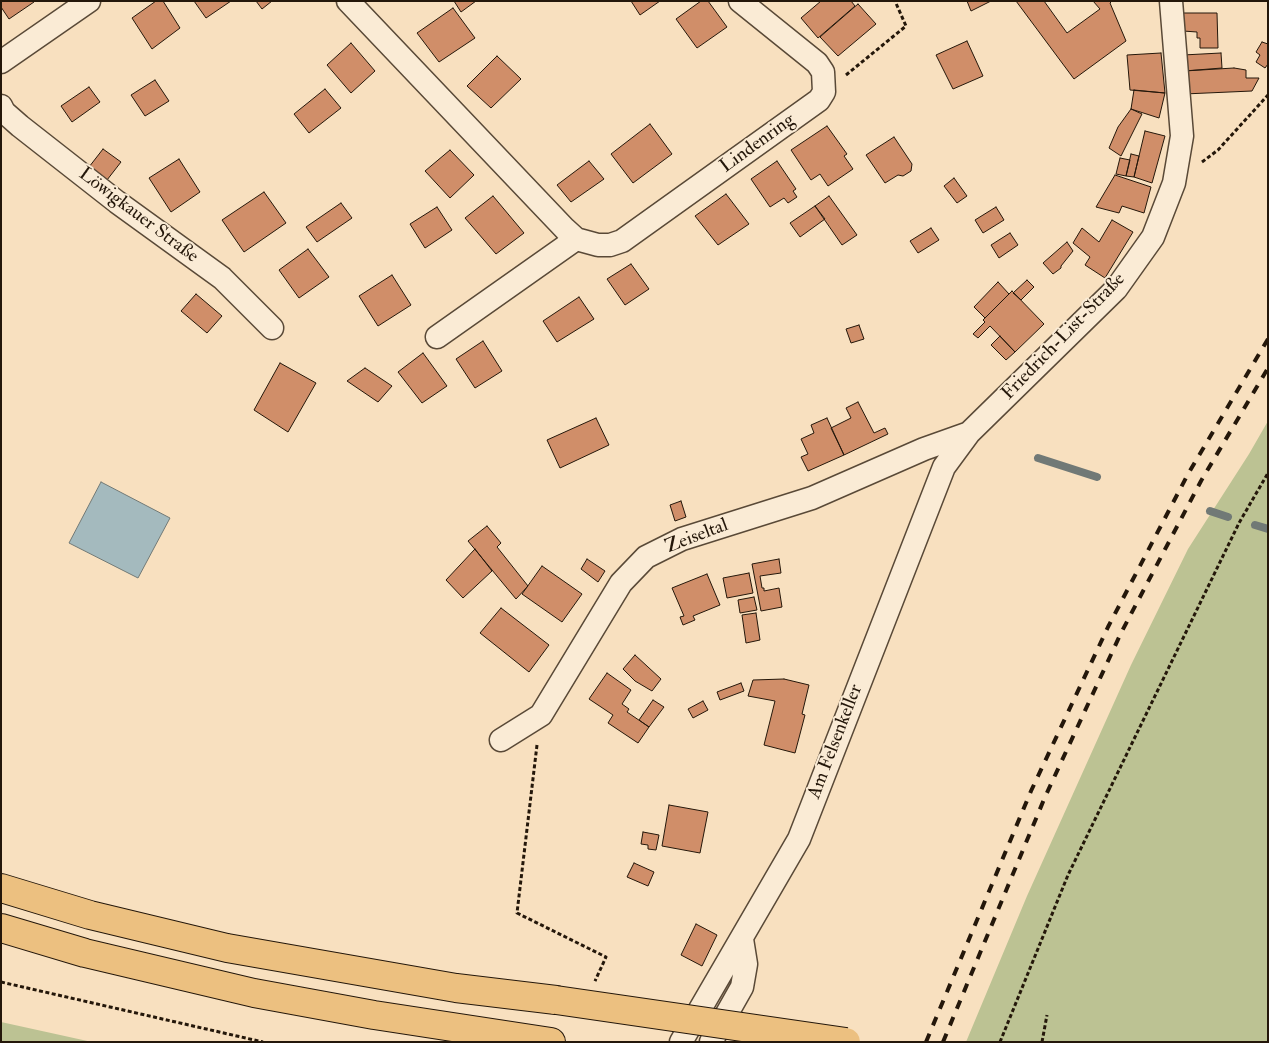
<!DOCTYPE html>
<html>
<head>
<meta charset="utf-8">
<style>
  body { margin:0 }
  #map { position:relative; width:1269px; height:1043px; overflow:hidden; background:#f8e0bf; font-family:"IM FELL Double Pica",serif }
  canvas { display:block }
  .frame { position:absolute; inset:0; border:2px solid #24170a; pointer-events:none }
</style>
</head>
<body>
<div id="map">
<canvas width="1269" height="1043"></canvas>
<div class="frame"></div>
</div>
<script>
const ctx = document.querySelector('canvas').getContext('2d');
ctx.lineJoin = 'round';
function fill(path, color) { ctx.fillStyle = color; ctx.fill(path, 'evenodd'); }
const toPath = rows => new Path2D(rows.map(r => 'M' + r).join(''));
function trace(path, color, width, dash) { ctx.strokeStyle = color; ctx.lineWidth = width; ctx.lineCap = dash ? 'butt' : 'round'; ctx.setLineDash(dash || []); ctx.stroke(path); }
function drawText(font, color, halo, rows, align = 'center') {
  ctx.font = font + ' "IM FELL Double Pica",serif'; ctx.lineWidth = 4; ctx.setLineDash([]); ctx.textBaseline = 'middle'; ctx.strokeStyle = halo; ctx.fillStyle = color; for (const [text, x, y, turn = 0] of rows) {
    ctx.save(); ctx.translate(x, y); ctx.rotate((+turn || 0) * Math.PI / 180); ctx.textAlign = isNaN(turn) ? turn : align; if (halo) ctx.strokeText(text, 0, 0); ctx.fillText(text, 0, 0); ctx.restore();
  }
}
const green = toPath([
  [1268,421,1268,1042,966,1042,1027,896,1131,665,1188,549,1249,454],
  [1,1022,92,1042,1,1042]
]);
const water = toPath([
  [101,482,170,518,138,578,69,543,101,482]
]);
const stream = toPath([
  [1038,458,1097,477],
  [1210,511,1228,517],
  [1255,525,1268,529]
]);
const building = toPath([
  [1,1,33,1,34,2,9,19,1,7,1,1],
  [156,1,163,1,180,28,152,49,132,18,156,1],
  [194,1,231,1,206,18,194,1],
  [256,1,272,1,262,9,256,1],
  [454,1,476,1,461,12,454,1],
  [631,1,660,1,640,15,631,1],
  [701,1,708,1,727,27,697,48,676,19,701,1],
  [821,1,851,1,855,6,818,38,801,18,821,1],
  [967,1,991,1,971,11,967,1],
  [1016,1,1044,1,1067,33,1100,9,1093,1,1112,1,1110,3,1126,41,1074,79,1016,1],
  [858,4,876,24,838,56,820,37,858,4],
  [453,8,475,38,439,62,417,33,453,8],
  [1182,13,1217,13,1218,48,1200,48,1200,38,1197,38,1197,32,1183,31,1182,13],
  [967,41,983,76,953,89,936,55,967,41],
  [1262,42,1268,44,1268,64,1265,68,1256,62,1260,55,1256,52,1262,42],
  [351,43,375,71,351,93,327,65,351,43],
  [1161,53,1165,93,1130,90,1127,55,1161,53],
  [1221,53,1222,68,1184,71,1183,55,1221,53],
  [497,56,521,79,491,108,467,86,497,56],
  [1234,68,1246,70,1246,78,1259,78,1252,91,1184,94,1184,71,1234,68],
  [155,80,169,101,145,116,131,95,155,80],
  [89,87,100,102,72,122,61,106,89,87],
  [325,89,341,108,309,133,294,114,325,89],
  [1134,90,1165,93,1159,118,1131,109,1134,90],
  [1131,109,1142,114,1121,156,1109,148,1118,127,1131,109],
  [650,124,672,154,633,183,611,154,650,124],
  [827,126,847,154,844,156,853,169,828,186,820,174,811,180,791,150,827,126],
  [1145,131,1165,136,1152,183,1134,177,1145,131],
  [894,137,912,164,911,171,903,176,898,175,885,183,866,155,894,137],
  [103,149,121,162,107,180,89,167,103,149],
  [450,150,474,175,450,198,425,171,450,150],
  [1131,154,1139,156,1134,177,1126,176,1131,154],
  [1120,158,1130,160,1126,176,1116,174,1120,158],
  [179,159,200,192,171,212,149,178,179,159],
  [589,161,604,179,571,202,557,185,589,161],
  [777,161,796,189,793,191,797,197,788,203,784,198,770,207,751,179,777,161],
  [1115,175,1151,187,1144,213,1122,206,1119,213,1096,207,1115,175],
  [954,178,967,196,957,203,944,186,954,178],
  [264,192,286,223,244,252,222,220,264,192],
  [726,194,749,224,718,245,695,216,726,194],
  [493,196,524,233,496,254,465,218,493,196],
  [829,196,857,235,842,245,815,206,829,196],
  [341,203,352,218,317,242,306,227,341,203],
  [815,206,825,219,800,237,790,223,815,206],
  [437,207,452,230,425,248,410,224,437,207],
  [996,207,1004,220,983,233,975,220,996,207],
  [1112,220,1133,232,1105,278,1085,265,1090,257,1073,243,1082,228,1099,242,1112,220],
  [931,228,939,240,918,253,910,241,931,228],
  [1010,233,1018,245,999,258,991,245,1010,233],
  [1067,242,1073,251,1061,266,1061,268,1053,274,1043,263,1067,242],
  [308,249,329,277,299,298,279,270,308,249],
  [631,264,649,289,625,305,607,279,631,264],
  [392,275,411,305,378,326,359,296,392,275],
  [1027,280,1034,287,1021,300,1013,293,1027,280],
  [998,282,1009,294,985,318,974,307,998,282],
  [1012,291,1044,324,1015,352,990,326,978,338,973,334,985,322,983,320,1012,291],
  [196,294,222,316,207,333,181,311,196,294],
  [579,297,594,319,557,342,543,321,579,297],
  [859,325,864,339,851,343,846,329,859,325],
  [1000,336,1015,352,1006,360,991,345,1000,336],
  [483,341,502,371,475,388,456,359,483,341],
  [423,353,447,386,422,403,398,372,423,353],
  [280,363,316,383,288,432,254,410,280,363],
  [365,368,392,386,378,402,347,381,365,368],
  [858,402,874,433,885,428,888,434,844,455,831,428,851,418,846,408,858,402],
  [596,418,609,445,560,468,547,440,596,418],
  [827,418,844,455,808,471,801,457,808,454,801,439,814,433,811,425,827,418],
  [681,501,686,517,675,521,670,505,681,501],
  [487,526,501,543,497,547,528,586,516,599,468,541,487,526],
  [475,549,492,571,463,598,446,580,475,549],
  [587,559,605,571,598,582,581,569,587,559],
  [779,559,781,573,760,576,762,588,764,588,764,591,779,588,782,607,761,611,752,564,779,559],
  [542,566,582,594,562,622,522,594,542,566],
  [749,573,753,593,727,598,723,578,749,573],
  [707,574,720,605,693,616,695,620,683,625,680,617,684,616,672,588,707,574],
  [754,597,757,610,740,613,738,600,754,597],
  [501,608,549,645,529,672,480,633,501,608],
  [756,613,760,640,746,643,742,615,756,613],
  [635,655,661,679,652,691,635,681,623,669,635,655],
  [607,673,631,690,622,704,629,709,627,712,649,727,638,743,608,723,613,715,589,699,607,673],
  [784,679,809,685,802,714,805,715,795,753,764,745,775,701,748,696,753,680,784,679],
  [741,683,744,691,720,700,717,692,741,683],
  [653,700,664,707,649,727,639,720,653,700],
  [703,701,708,710,693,718,688,709,703,701],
  [669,805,708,812,700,853,662,846,669,805],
  [643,832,659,835,656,850,648,849,648,845,641,844,643,832],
  [634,863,654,872,648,886,627,877,634,863],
  [696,924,717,935,702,966,681,955,696,924]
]);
const path = toPath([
  [846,75,906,26,895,1],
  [1202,162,1218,150,1268,95],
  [537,745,517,913,606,957,595,981],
  [1,982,263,1042],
  [1000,1042,1068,875,1239,523,1268,473],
  [1042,1042,1047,1015]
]);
const street = toPath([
  [348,1,565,229,576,239,598,245,610,245,622,241,819,100,824,92,823,72,817,63,740,1],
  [1,62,89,1],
  [1,106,4,112,20,126,117,202,222,278,272,328],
  [437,337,576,239],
  [501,740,541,715,621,583,646,557,682,539,812,498,924,449,969,433],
  [681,1042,799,839,944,467,969,433,1116,289,1153,237,1174,183,1182,136,1171,1],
  [711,1042,742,987,746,964,742,939]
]);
const highway = toPath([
  [1,888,90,915,227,948,456,988,556,1000],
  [1,928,85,953,254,993,374,1015,551,1042]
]);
const rail = toPath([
  [926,1042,1031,791,1108,627,1188,474,1268,339],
  [943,1042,1045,797,1121,633,1201,481,1268,368]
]);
const highwayBridge = toPath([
  [556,1000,846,1042]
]);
const streetNames = [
  ["Lindenring",758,144,-36],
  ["Löwigkauer Straße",138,216,37],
  ["Friedrich-List-Straße",1064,337,-46],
  ["Zeiseltal",697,537,-21],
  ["Am Felsenkeller",836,742,-69]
];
fill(green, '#bcc293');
fill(water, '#a4babe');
trace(water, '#717976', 1);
trace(stream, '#717976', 8);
fill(building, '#d08e69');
trace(building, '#24170a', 1);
trace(street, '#594937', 25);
trace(highway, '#24170a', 30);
trace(path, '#24170a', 3, [4, 2.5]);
trace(street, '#faebd5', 22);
trace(highway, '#ecc080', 28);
trace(rail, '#24170a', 4, [9, 9]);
trace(highwayBridge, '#24170a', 30, []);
trace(highwayBridge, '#ecc080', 28);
drawText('19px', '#24170a', '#faebd5', streetNames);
</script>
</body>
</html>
